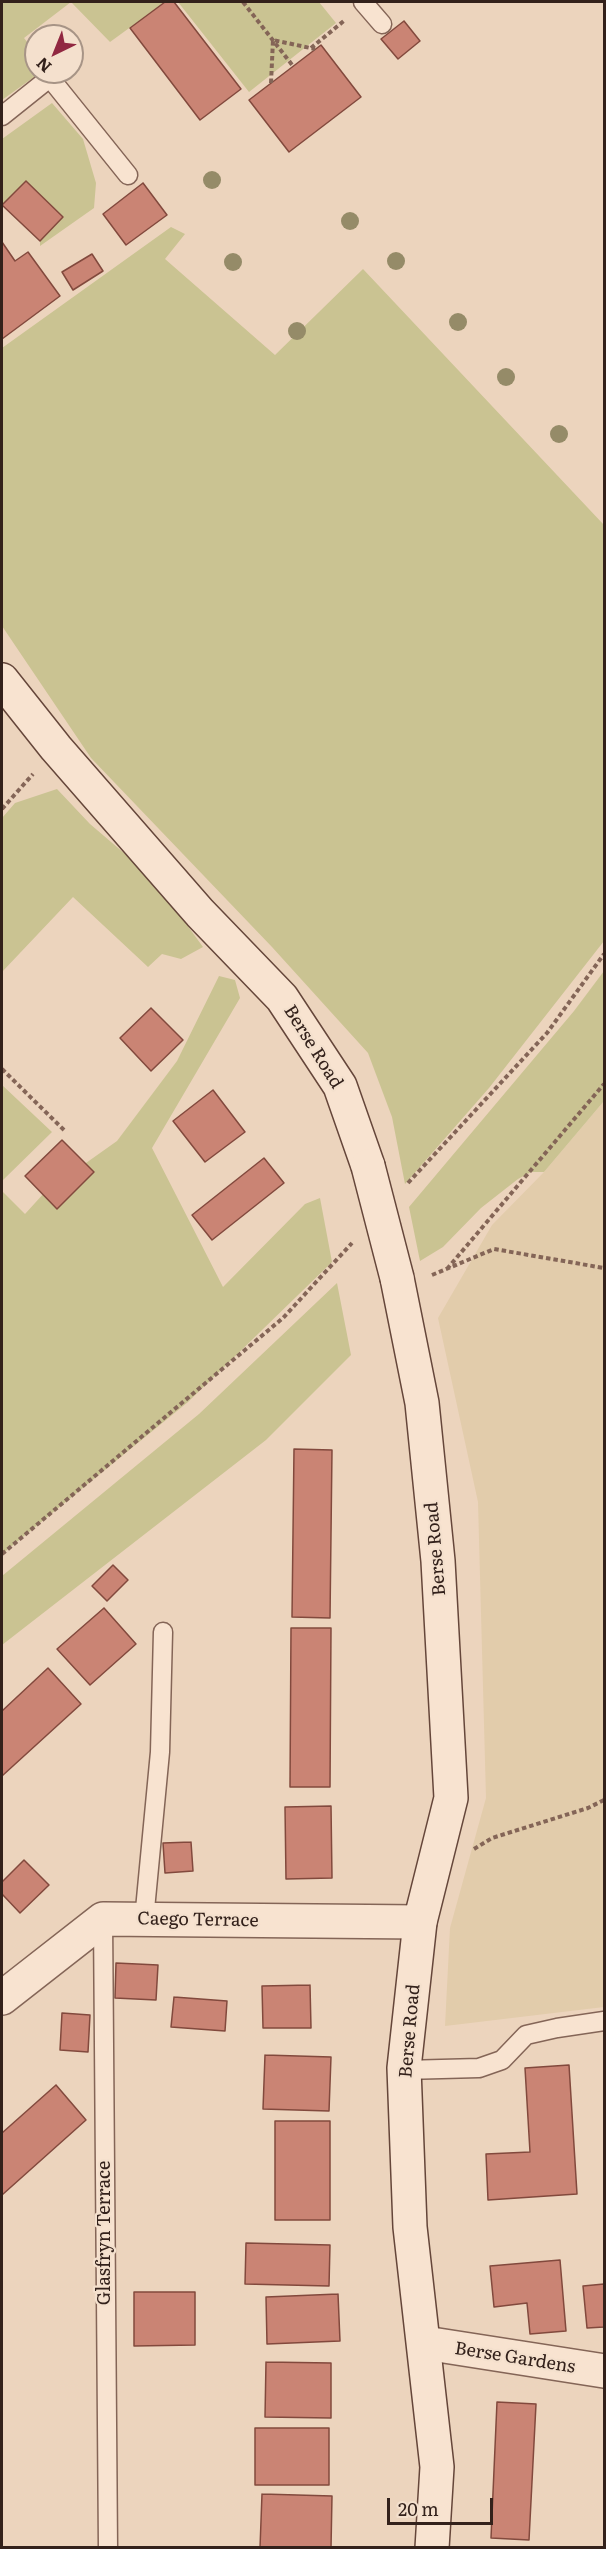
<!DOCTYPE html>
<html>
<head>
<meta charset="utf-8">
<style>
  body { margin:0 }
  #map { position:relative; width:606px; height:2549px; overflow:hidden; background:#ecd4bd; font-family:Literata,serif }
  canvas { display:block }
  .frame { position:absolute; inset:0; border:3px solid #33211b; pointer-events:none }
  .north { position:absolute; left:24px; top:24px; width:60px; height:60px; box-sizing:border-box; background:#f4e0cd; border:2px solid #a79486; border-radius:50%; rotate:223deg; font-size:16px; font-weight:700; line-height:24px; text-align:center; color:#33211b }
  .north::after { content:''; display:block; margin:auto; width:21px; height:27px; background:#912841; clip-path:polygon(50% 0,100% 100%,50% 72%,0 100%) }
  .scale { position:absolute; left:387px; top:2498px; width:106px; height:27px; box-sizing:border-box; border:3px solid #33211b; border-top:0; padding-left:8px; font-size:18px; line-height:21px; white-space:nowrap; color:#33211b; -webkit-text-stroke:4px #f4e0cd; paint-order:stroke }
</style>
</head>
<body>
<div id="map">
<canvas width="606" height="2549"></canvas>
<div class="frame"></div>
<div class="north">N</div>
<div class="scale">20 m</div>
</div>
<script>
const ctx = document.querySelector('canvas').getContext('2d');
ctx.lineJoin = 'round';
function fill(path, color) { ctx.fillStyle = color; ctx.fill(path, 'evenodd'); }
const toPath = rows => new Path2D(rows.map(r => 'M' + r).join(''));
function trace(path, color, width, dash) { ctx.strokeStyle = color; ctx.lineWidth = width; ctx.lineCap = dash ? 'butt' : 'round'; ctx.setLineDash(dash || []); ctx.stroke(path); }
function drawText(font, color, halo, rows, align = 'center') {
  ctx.font = font + ' Literata,serif'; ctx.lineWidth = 4.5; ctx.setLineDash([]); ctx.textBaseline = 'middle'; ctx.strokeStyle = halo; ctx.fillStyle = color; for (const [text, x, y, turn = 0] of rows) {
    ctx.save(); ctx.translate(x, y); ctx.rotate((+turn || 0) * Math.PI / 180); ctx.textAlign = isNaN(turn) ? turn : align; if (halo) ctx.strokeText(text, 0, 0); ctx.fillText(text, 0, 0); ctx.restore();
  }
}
const farmland = toPath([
  [604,1101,604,2007,445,2026,450,1928,486,1798,478,1502,438,1318,492,1225,544,1172]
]);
const green = toPath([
  [2,2,71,2,24,38,36,53,36,72,41,72,2,100],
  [71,2,165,2,110,42],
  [178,2,319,2,336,23,249,92],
  [52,103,83,139,96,183,94,208,40,246,40,241,63,217,26,181,2,206,2,139],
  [171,227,185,234,165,259,275,355,363,269,604,525,604,941,489,1088,405,1184,392,1117,368,1053,272,947,91,758,2,626,2,348],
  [57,789,90,824,152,877,203,947,181,959,162,954,148,967,73,897,2,972,2,818,15,803],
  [604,971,604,1101,544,1172,531,1172,518,1179,481,1208,443,1247,420,1261,409,1207,574,1011],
  [219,976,235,980,240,998,152,1148,223,1287,305,1204,320,1198,332,1262,188,1402,2,1554,2,1191,25,1214,45,1192,117,1141,177,1061],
  [2,1085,52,1132,2,1181],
  [337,1283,351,1355,266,1440,2,1645,2,1576,199,1414]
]);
const building = toPath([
  [165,2,174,2,241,89,200,120,130,28,165,2],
  [404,21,420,41,398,59,381,39,404,21],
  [321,45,361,97,289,152,249,100,321,45],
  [26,181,63,217,40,241,2,205,26,181],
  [143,183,167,215,126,245,103,214,143,183],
  [2,242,15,261,28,252,60,296,2,339,2,242],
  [92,254,103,271,73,290,62,272,92,254],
  [151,1008,183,1040,151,1071,120,1038,151,1008],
  [213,1090,245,1132,205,1162,173,1121,213,1090],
  [62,1140,94,1172,57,1209,25,1176,62,1140],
  [264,1158,284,1183,212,1240,192,1215,264,1158],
  [294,1449,332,1450,330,1618,292,1617,294,1449],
  [113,1565,128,1580,107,1601,92,1586,113,1565],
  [104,1608,136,1644,90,1685,57,1649,104,1608],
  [291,1628,331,1628,330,1787,290,1787,291,1628],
  [48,1668,81,1704,2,1776,2,1711,48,1668],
  [331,1806,332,1878,286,1879,285,1807,331,1806],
  [191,1842,193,1871,165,1873,163,1843,191,1842],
  [24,1860,49,1885,20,1913,2,1894,2,1882,24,1860],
  [116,1963,158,1965,156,2000,115,1998,116,1963],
  [310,1985,311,2028,263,2028,262,1986,310,1985],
  [174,1997,227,2001,225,2031,171,2027,174,1997],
  [62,2013,90,2015,88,2052,60,2050,62,2013],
  [265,2055,331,2057,329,2111,263,2109,265,2055],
  [569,2065,577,2194,488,2200,486,2154,530,2152,525,2068,569,2065],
  [56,2085,86,2120,2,2195,2,2133,56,2085],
  [275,2121,330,2121,330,2220,275,2220,275,2121],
  [246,2243,330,2245,329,2286,245,2284,246,2243],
  [560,2260,566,2331,530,2334,527,2303,494,2307,490,2266,560,2260],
  [604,2284,604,2327,587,2328,583,2286,604,2284],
  [134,2292,195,2292,195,2345,134,2346,134,2292],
  [338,2294,340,2341,267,2344,266,2297,338,2294],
  [266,2362,331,2363,331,2418,265,2417,266,2362],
  [497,2402,536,2404,529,2540,491,2538,497,2402],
  [255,2428,329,2428,329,2485,255,2485,255,2428],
  [262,2494,332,2496,331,2548,260,2548,262,2494]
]);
const path = toPath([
  [243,2,293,66],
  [311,48,345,20],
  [271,83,273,40,315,49],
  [2,809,33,774],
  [2,1069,66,1132],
  [408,1183,547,1033,604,954],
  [447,1269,604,1084],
  [432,1275,494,1249,604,1268],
  [2,1554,283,1318,352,1243],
  [474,1849,492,1838,588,1808,604,1800]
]);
const service = toPath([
  [363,2,382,24],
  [50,78,128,175],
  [2,116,57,72],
  [103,1919,108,2548],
  [144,1920,160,1752,163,1632],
  [404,2070,479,2068,502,2060,526,2035,557,2028,604,2021]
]);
const minor = toPath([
  [2,1998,103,1919,420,1922],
  [425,2343,604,2371]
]);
const secondary = toPath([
  [2,680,56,748,200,913,282,998,340,1086,368,1166],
  [397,1278,422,1403,438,1561,451,1798,420,1922,404,2068,410,2227,437,2467,432,2548]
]);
const secondaryBridge = toPath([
  [368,1166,397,1278]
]);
const trees = [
  [212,180],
  [350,221],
  [396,261],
  [233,262],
  [458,322],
  [297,331],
  [506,377],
  [559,434]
];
const streetNames = [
  ["Berse Road",313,1047,58],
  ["Berse Road",436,1549,-95],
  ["Caego Terrace",198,1920,1],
  ["Berse Road",410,2031,-85],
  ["Glasfryn Terrace",105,2233,-90],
  ["Berse Gardens",515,2358,9]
];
fill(farmland, '#e2ccab');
fill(green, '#cac392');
fill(building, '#ca8474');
trace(building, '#82493d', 1.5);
trace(service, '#846557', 21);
trace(minor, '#846557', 36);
trace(secondary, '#65463a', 36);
trace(path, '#846557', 4, [4.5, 3]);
trace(service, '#f8e3d0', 18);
trace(minor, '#f8e3d0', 33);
trace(secondary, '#f8e3d0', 33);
trace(secondaryBridge, '#65463a', 36, []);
trace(secondaryBridge, '#f8e3d0', 33);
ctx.fillStyle = '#958b68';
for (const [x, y] of trees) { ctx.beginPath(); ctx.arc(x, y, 9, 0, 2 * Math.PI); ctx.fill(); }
drawText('18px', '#33211b', '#f4e0cd', streetNames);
</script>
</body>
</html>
